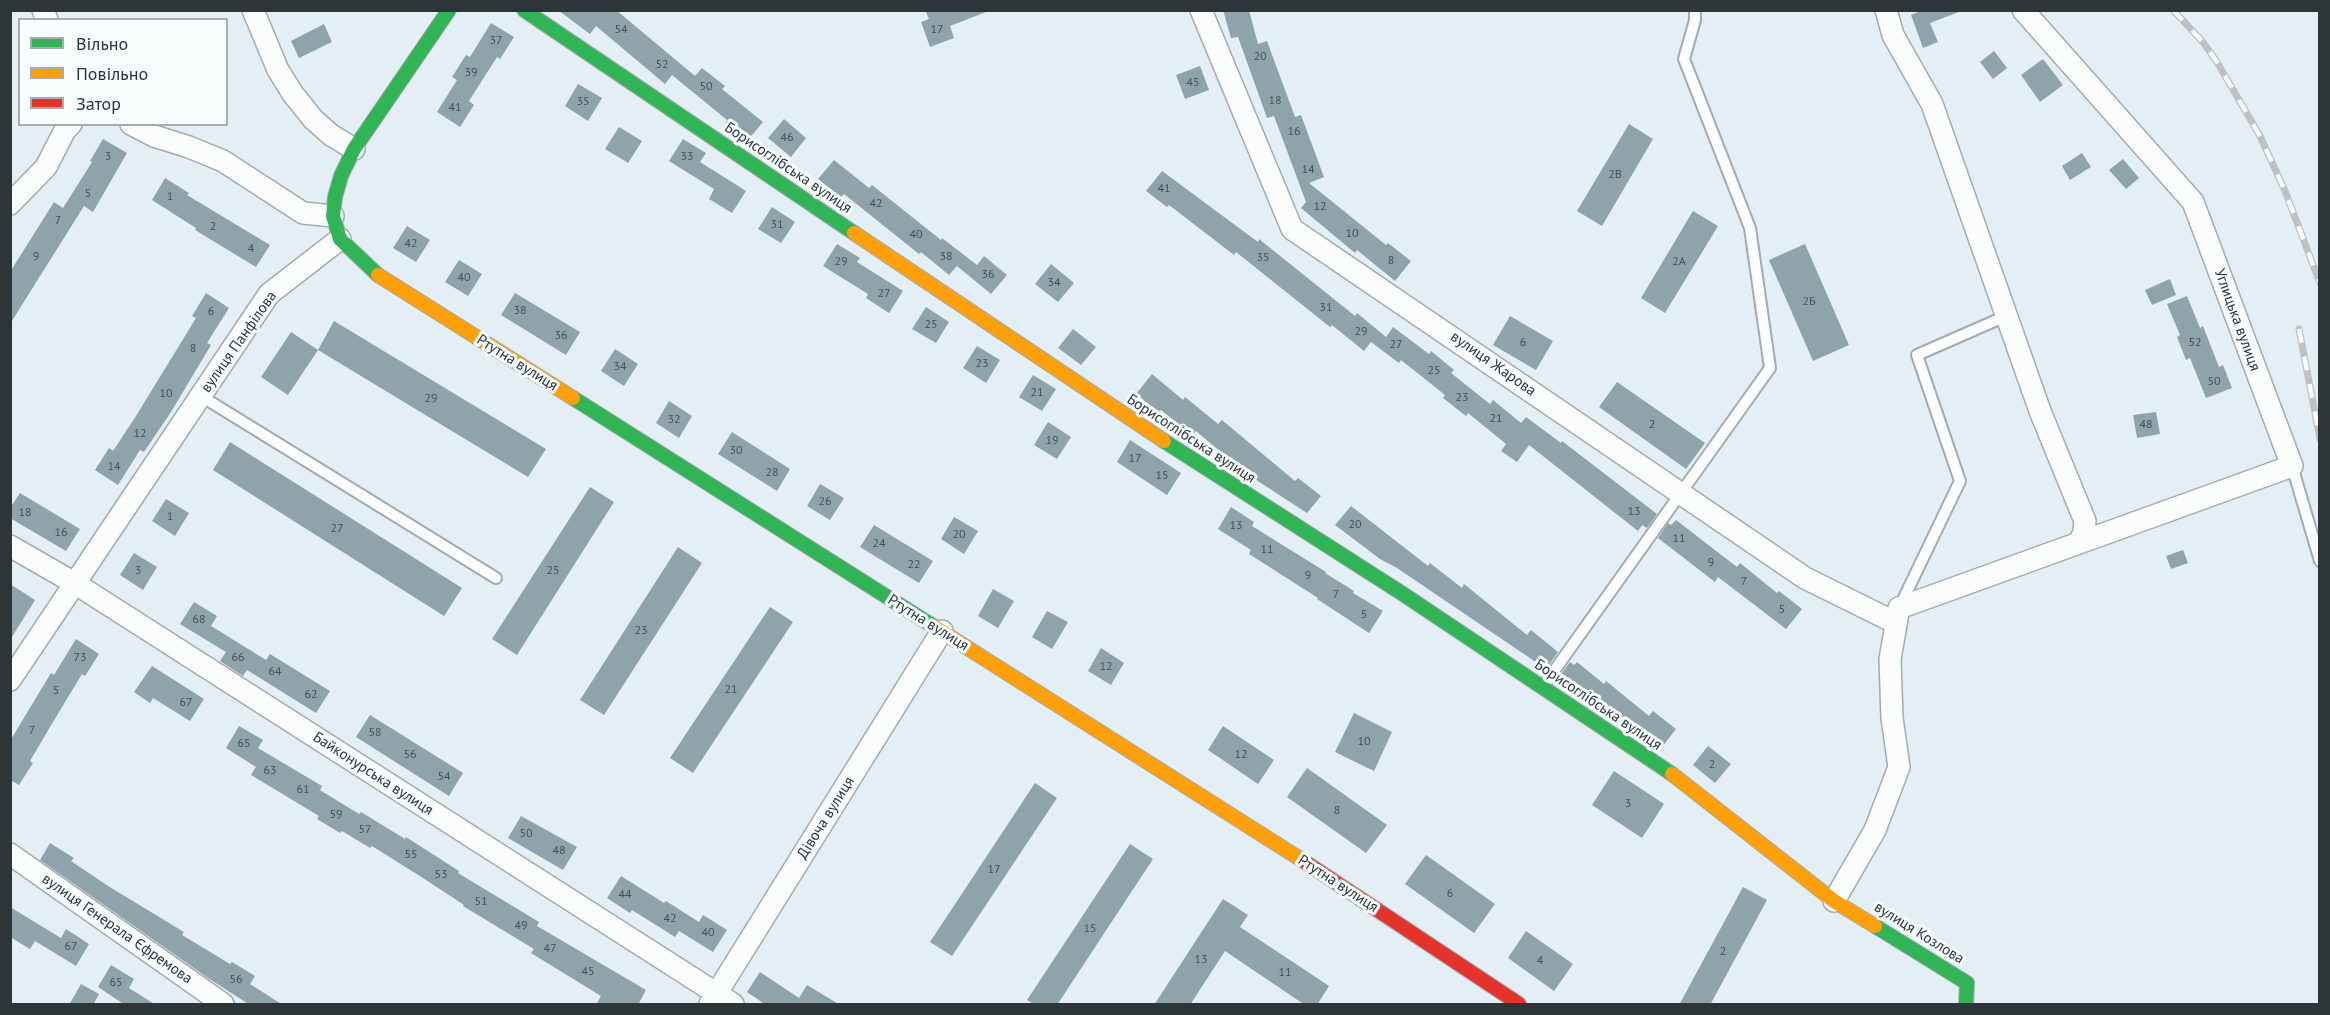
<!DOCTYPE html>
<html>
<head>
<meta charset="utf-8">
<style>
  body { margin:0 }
  #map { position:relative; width:2330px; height:1015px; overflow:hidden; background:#e3eff4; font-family:"PT Sans",sans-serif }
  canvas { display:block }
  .frame { position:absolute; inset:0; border:12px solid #2d3539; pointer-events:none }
  .legend { position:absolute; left:18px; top:18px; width:210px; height:108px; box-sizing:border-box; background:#f7fcfd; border:2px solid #a6acaf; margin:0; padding:8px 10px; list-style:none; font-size:18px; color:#2d3539 }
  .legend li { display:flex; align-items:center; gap:12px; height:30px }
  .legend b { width:30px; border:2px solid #a6acaf }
</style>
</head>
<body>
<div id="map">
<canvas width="2330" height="1015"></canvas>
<div class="frame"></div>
<ul class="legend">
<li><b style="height:8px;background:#30b455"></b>Вільно</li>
<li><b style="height:8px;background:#ff9f0a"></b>Повільно</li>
<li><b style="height:8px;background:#e5322d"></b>Затор</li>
</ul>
</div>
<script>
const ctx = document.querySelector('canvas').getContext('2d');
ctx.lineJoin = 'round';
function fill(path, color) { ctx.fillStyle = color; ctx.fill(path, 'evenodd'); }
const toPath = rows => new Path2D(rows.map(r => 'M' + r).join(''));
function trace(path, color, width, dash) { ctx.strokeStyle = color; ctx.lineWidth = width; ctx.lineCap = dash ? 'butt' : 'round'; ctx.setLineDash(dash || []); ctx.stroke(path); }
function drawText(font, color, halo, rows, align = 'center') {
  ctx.font = font + ' "PT Sans",sans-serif'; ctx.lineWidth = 6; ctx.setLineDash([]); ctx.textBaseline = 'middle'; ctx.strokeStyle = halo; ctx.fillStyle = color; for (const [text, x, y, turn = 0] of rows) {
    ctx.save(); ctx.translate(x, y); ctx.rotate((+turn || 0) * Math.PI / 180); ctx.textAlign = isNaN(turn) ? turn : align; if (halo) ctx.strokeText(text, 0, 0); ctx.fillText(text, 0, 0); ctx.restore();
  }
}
const building = toPath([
  [558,10,616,10,695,76,702,68,725,86,722,89,763,122,748,140,725,123,727,120,672,75,665,84,596,26,590,34],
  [925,10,986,10,986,12,950,26,954,38,930,47,921,22,929,19],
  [1223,10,1249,10,1258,44,1267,41,1295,117,1301,115,1324,177,1309,183,1386,245,1388,243,1411,261,1395,281,1357,250,1355,253,1301,208,1306,202,1274,116,1267,118,1238,37,1231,38],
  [1923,10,1959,12,1930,23,1938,42,1923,48,1911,15],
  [491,23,514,37,500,59,497,57,469,101,474,105,460,127,437,112,457,80,452,77,466,55,470,57],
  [324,24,332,42,299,58,291,41],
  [1994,51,2007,68,1993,79,1980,62],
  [2043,59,2063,85,2040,102,2021,75],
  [1200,66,1209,90,1185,99,1176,75],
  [578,84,602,98,588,121,565,106],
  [784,119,806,138,791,157,768,138],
  [1629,124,1653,139,1602,226,1577,211],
  [619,127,642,141,628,163,605,149],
  [103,139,127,153,93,212,84,206,10,324,10,272,54,202,63,208,92,162,90,161],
  [683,139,706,153,700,162,746,191,732,213,709,199,714,189,669,161],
  [2082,153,2091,167,2070,180,2062,166],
  [2123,159,2139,178,2126,189,2109,170],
  [834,160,869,188,872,185,941,240,942,238,977,265,984,256,1007,275,991,294,957,266,949,275,921,252,919,254,844,194,841,197,818,179],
  [1162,171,1258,242,1259,239,1355,316,1357,313,1386,337,1393,327,1429,354,1431,351,1454,370,1451,373,1490,404,1493,400,1521,423,1526,417,1561,443,1562,441,1657,514,1647,528,1642,525,1638,531,1529,445,1517,462,1501,451,1506,444,1468,413,1466,416,1443,398,1445,395,1401,360,1399,363,1371,342,1364,351,1332,325,1330,327,1236,252,1234,255,1169,205,1167,207,1146,191],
  [165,178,189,193,187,195,270,245,256,267,195,230,196,228,152,200],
  [772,207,795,222,781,243,758,229],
  [1693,211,1718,226,1665,313,1641,298],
  [407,226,430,240,416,262,393,248],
  [837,244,860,258,857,262,903,291,889,313,866,298,868,294,823,266],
  [1805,244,1849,345,1813,361,1769,260],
  [459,260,482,274,468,296,445,282],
  [1051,264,1074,283,1058,302,1035,284],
  [2170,279,2176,295,2152,305,2145,290],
  [206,293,229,308,207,343,211,345,171,412,144,452,140,450,118,485,95,470,109,448,113,451,136,416,196,318,192,316],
  [515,293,580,332,566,355,501,315],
  [2187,296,2200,328,2203,326,2219,367,2223,365,2232,388,2206,398,2190,358,2186,360,2177,337,2180,335,2167,304],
  [926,307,949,322,936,343,912,329],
  [1510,316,1553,341,1536,370,1493,345],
  [334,321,546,449,528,477,318,350],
  [1073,329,1096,347,1081,365,1058,348],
  [291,332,318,350,288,395,261,377],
  [977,346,1000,360,986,383,963,368],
  [615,349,638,364,624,386,601,371],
  [1152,374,1183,400,1185,397,1218,424,1222,420,1295,481,1298,478,1321,496,1307,513,1247,474,1196,431,1192,435,1161,410,1159,412,1136,394],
  [1033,375,1056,389,1042,411,1019,397],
  [1617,382,1705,443,1686,469,1599,407],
  [669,401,692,416,679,438,656,423],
  [2156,412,2160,434,2137,438,2133,415],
  [1048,422,1071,437,1057,459,1034,445],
  [732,432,790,469,777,491,718,454],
  [1130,440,1181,473,1167,495,1117,462],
  [230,442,462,588,444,616,213,470],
  [820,484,844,498,830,520,807,506],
  [590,487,614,502,517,655,492,639],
  [20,493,80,529,66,551,10,518,10,508],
  [166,499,189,513,175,536,152,521],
  [1351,506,1428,566,1430,563,1462,588,1464,584,1527,635,1531,630,1558,652,1546,669,1397,568,1380,559,1335,525],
  [1231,507,1254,522,1252,526,1326,572,1325,573,1354,591,1353,593,1383,611,1369,633,1317,599,1318,598,1249,554,1251,550,1218,529],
  [954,517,978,531,964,554,941,539],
  [1676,520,1737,567,1740,563,1777,593,1779,591,1802,609,1786,629,1718,577,1715,582,1658,538,1668,523,1671,525],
  [874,525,933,561,919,583,860,547],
  [678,547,702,563,604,715,580,700],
  [2183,550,2188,563,2171,569,2166,556],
  [134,553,157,567,143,590,120,575],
  [10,584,35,600,10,640],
  [993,589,1014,601,998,628,978,616],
  [194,602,217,616,211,626,266,660,270,654,330,691,316,713,247,670,243,676,220,661,226,652,180,624],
  [770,607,793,622,693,773,670,758],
  [1047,611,1068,622,1052,649,1032,637],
  [76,639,99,654,85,676,82,674,50,727,30,761,33,763,19,785,10,780,10,741,51,673,54,675],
  [1101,648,1124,663,1111,685,1088,671],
  [1570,662,1574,665,1577,662,1604,684,1606,681,1649,716,1653,711,1676,729,1662,747,1617,713,1615,716,1558,678],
  [152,666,204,699,190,721,153,698,150,703,134,692],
  [1354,713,1392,732,1374,771,1335,752],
  [370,715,463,773,449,796,356,737],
  [239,726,263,740,258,748,322,786,320,790,359,814,361,812,405,839,406,837,459,871,458,873,539,922,537,926,646,990,638,1005,596,1005,601,996,531,953,534,949,463,906,464,905,423,878,372,846,370,848,342,831,340,833,317,819,319,816,251,775,256,767,226,748],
  [1223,726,1274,760,1258,784,1208,750],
  [1708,746,1731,764,1715,783,1693,765],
  [1307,768,1387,825,1366,853,1287,797],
  [1614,771,1664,804,1642,838,1592,805],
  [1035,783,1057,798,952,956,930,942],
  [521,816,577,847,563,870,508,838],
  [50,843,74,858,71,861,108,886,184,932,182,935,230,964,232,962,255,976,250,984,283,1005,250,1005,208,978,40,860],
  [1130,844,1153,859,1057,1005,1035,1005,1027,1000],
  [1426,855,1495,904,1474,933,1405,884],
  [621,876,664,903,666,901,699,922,703,915,727,930,713,952,679,931,675,937,632,910,630,913,607,898],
  [1743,887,1767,900,1710,1005,1679,1005],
  [1223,899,1248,915,1240,927,1329,986,1317,1005,1305,1005,1225,951,1190,1005,1154,1005],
  [10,907,61,938,66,929,89,944,76,966,35,941,30,949,10,937],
  [1526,931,1573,964,1554,991,1508,958],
  [111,965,134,979,129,988,156,1005,125,1005,98,987],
  [760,972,799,998,807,985,840,1005,766,1005,747,992],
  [81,984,99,994,93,1005,69,1005]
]);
const lane = toPath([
  [201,396,496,578],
  [2292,466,2320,561],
  [1900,606,1960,481,1917,355,2006,316],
  [1544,685,1770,368,1750,228,1684,59,1695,20,1695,10]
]);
const street = toPath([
  [43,10,47,20],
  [253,10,278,70,293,94,313,119,331,135,354,149],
  [1201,10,1292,229,1805,578,1896,623],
  [1886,10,1893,35,1932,104,2040,411,2085,521,2084,532,2079,543],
  [131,124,154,136,189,147,223,161,303,213,333,216],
  [10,204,46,167,65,130,71,124],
  [10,546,76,584,733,1004],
  [10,680,269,294,340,239],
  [10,854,223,1004],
  [1834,901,1875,830,1899,767,1892,718,1890,659,1899,608,2292,466,2193,202,2023,10],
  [710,1004,942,631]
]);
const fast = toPath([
  [524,10,854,233],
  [378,275,340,239,333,216,335,197,341,176,354,149,449,10],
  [573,398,933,626],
  [1164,441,1403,594,1672,774],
  [1875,926,1967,983,1966,1004]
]);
const slow = toPath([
  [854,233,1164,441],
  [378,275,573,398],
  [933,626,1305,862],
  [1672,774,1834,901,1875,926]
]);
const jam = toPath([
  [1305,862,1519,1004]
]);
const rail = toPath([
  [2173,10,2203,42,2217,62,2260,136,2285,191,2320,283],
  [2299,329,2320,439]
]);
const numberNames = [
  ["54",621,30],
  ["17",937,30],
  ["37",496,41],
  ["20",1260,57],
  ["52",662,65],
  ["39",471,73],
  ["45",1193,83],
  ["50",706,87],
  ["18",1275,101],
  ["35",583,102],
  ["41",455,108],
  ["16",1294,132],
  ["46",787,138],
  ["3",108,157],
  ["33",687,157],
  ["14",1308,170],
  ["2В",1615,175],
  ["41",1164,189],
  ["5",88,194],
  ["1",170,197],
  ["42",876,204],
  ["12",1320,207],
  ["7",58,221],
  ["31",777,225],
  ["2",213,227],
  ["10",1352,234],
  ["40",916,235],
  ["42",411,244],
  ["4",251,249],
  ["9",36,257],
  ["38",946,257],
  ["35",1263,258],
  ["8",1391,261],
  ["29",841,262],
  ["2А",1679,262],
  ["36",988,275],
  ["40",464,278],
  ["34",1054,283],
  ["27",884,294],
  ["2Б",1809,302],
  ["31",1326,308],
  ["38",520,311],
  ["6",211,312],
  ["25",931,325],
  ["29",1361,332],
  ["36",561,336],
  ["6",1523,343],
  ["52",2195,343],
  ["27",1396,345],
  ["8",193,349],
  ["23",982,364],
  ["34",620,367],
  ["25",1434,371],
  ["50",2214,382],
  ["21",1037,393],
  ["10",166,394],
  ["23",1462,398],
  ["29",431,399],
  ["21",1496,419],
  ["32",674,420],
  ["2",1652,425],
  ["48",2146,425],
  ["12",140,434],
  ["19",1052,441],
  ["30",736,451],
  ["17",1135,459],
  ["14",114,467],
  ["28",772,473],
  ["15",1162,476],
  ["26",825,502],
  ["13",1634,512],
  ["18",25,513],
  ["1",170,517],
  ["20",1355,525],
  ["13",1236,526],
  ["27",337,529],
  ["16",61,533],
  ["20",959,535],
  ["11",1679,539],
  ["24",879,544],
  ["11",1267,550],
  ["9",1711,563],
  ["22",914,565],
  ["3",138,571],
  ["25",553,571],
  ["9",1308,576],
  ["7",1744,582],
  ["7",1336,595],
  ["5",1782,610],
  ["5",1364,615],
  ["68",199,620],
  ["23",641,631],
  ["73",80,658],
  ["66",238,658],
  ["12",1106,667],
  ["64",275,672],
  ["21",731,690],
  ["5",56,691],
  ["62",311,695],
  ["67",186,703],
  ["7",32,731],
  ["58",375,733],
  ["10",1364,742],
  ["65",244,744],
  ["56",410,755],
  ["12",1241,755],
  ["2",1712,765],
  ["63",270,771],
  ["54",444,777],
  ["61",303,790],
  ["3",1628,804],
  ["8",1337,811],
  ["59",336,815],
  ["57",365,830],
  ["50",526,834],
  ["48",559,851],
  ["55",411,855],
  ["17",994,870],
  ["53",441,875],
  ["6",1450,894],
  ["44",625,895],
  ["51",481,902],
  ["42",670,919],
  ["49",521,926],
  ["15",1090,929],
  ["40",708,933],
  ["67",71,947],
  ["47",550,949],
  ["2",1723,952],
  ["13",1201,960],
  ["4",1540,961],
  ["45",588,972],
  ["11",1285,973],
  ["56",236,980],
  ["65",116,983]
];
const streetNames = [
  ["Борисоглібська вулиця",788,168,34],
  ["Углицька вулиця",2237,320,70],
  ["вулиця Панфілова",239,342,-55],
  ["Ртутна вулиця",517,363,32],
  ["вулиця Жарова",1493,364,35],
  ["Борисоглібська вулиця",1191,439,33],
  ["Ртутна вулиця",928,623,32],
  ["Борисоглібська вулиця",1598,705,34],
  ["Байконурська вулиця",373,774,33],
  ["Дівоча вулиця",826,818,-58],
  ["Ртутна вулиця",1338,884,33],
  ["вулиця Генерала Єфремова",117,929,35],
  ["вулиця Козлова",1919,933,32]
];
fill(building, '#8fa3aa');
trace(lane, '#a2abaf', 14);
trace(street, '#a2abaf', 24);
trace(fast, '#a2abaf', 16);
trace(slow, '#a2abaf', 16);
trace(jam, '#a2abaf', 16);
trace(lane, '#fbfdfd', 10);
trace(street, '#fbfdfd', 21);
trace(fast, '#30b455', 14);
trace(slow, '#ff9f0a', 14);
trace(jam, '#e5322d', 14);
trace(rail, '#bec0c2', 7);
trace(rail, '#f7fcfd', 4.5, [14]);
drawText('12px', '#465055', null, numberNames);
drawText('15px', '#2d3539', '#f7fcfd', streetNames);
</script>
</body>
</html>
